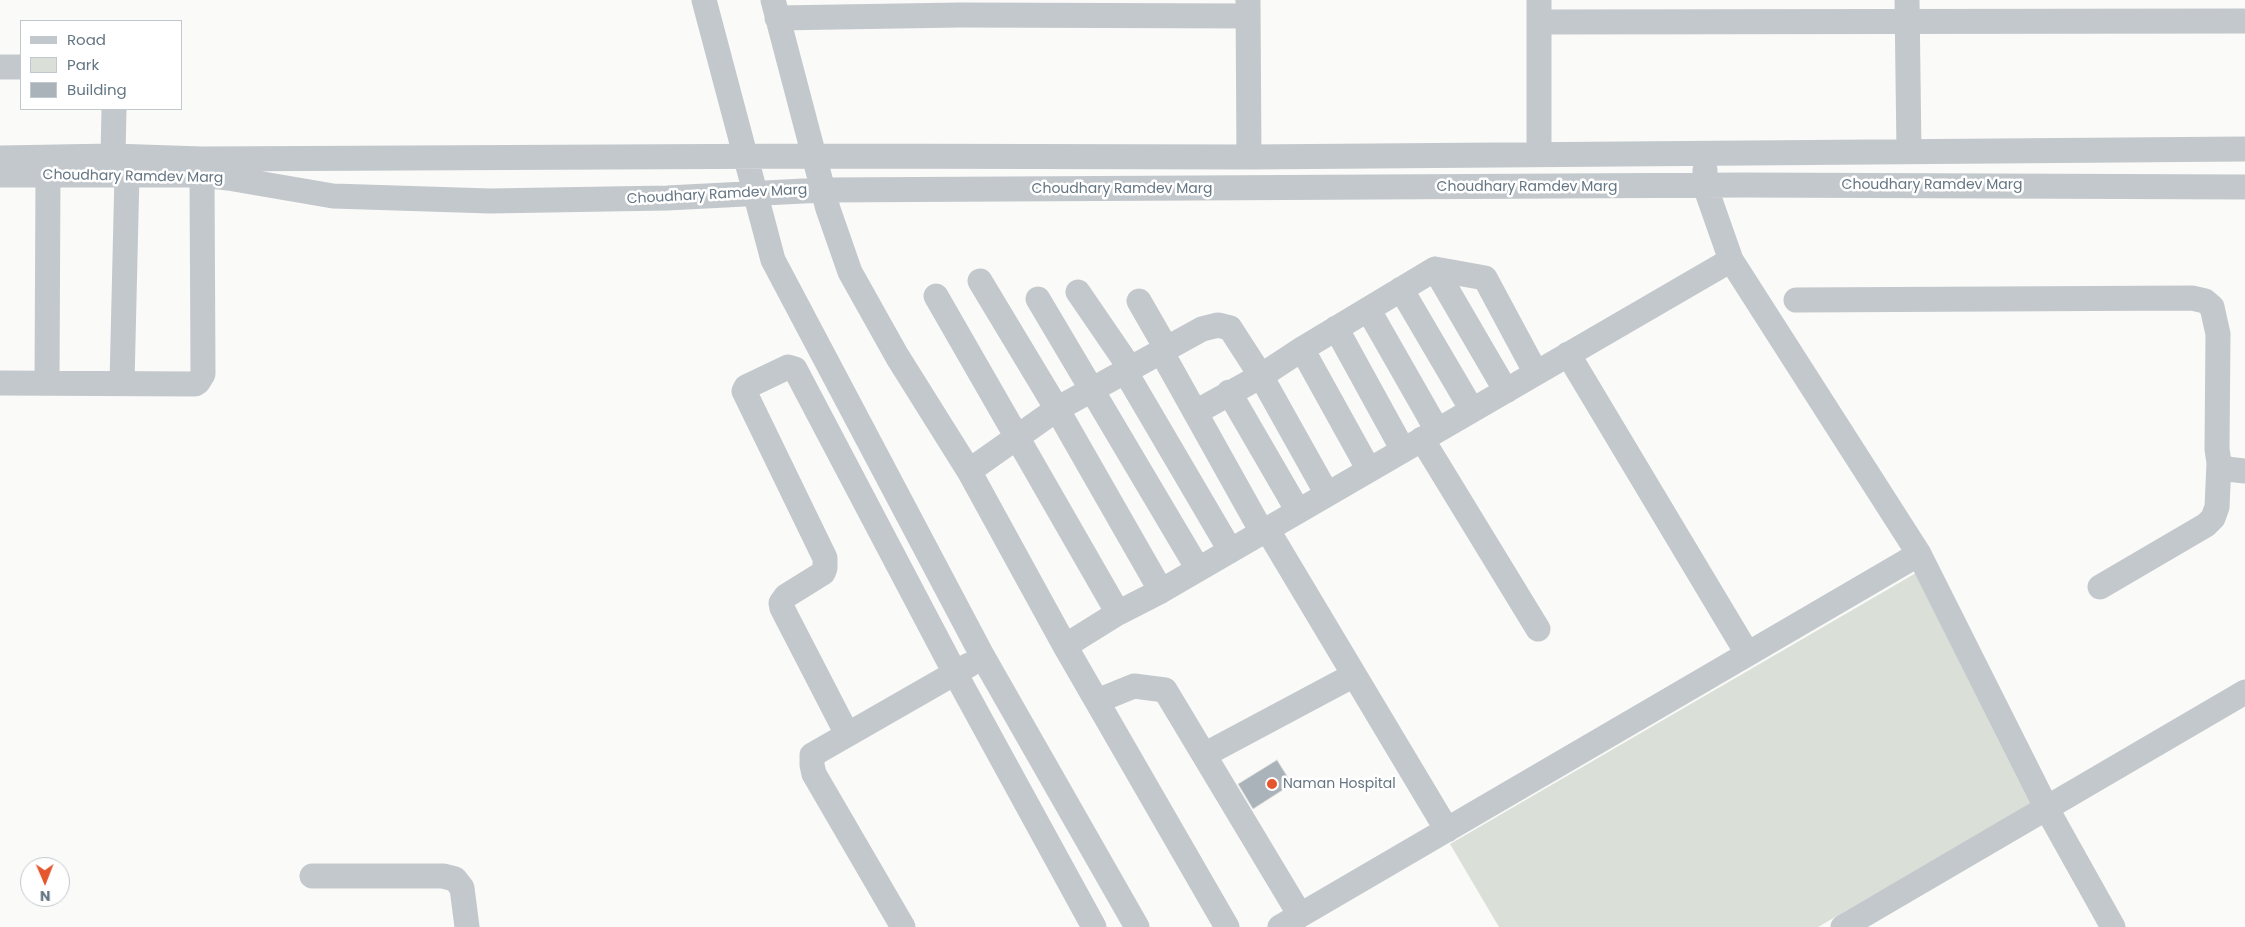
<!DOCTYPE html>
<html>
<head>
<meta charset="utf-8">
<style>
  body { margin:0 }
  #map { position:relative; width:2245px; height:927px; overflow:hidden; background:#fafaf8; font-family:Poppins,sans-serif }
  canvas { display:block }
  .legend { position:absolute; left:20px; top:20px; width:162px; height:90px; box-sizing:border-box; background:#fff; border:1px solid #c1c8cd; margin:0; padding:6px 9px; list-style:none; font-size:15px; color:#657683 }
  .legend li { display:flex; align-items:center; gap:10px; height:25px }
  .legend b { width:25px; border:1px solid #c1c8cd }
  .north { position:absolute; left:20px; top:857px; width:50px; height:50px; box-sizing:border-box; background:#fff; border:1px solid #c1c8cd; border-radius:50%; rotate:179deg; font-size:14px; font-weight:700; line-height:20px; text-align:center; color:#657683 }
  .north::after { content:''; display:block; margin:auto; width:18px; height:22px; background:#e4572e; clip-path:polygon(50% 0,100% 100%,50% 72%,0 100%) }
</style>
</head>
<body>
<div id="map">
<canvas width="2245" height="927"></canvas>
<ul class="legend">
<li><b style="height:6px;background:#c3c8cc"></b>Road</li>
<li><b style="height:14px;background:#dadfd7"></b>Park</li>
<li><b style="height:14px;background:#aab3b9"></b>Building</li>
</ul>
<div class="north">N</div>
</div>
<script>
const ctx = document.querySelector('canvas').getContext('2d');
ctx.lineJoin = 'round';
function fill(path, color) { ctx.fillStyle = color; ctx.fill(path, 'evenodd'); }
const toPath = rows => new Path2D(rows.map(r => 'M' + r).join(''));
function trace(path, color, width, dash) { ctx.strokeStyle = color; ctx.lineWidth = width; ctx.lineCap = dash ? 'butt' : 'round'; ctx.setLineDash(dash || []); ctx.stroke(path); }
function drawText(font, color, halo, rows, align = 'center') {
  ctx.font = font + ' Poppins,sans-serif'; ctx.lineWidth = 5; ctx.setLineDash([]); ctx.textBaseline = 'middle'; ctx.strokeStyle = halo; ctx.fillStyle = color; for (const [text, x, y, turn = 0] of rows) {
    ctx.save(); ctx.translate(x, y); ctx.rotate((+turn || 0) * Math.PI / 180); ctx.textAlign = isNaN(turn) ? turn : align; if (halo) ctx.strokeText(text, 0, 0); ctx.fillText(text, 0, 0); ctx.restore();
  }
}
const green = toPath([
  [1916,573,2046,795,1818,927,1499,927,1450,844]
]);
const building = toPath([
  [1277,760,1292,784,1253,809,1238,784,1277,760]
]);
const minor = toPath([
  [704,0,773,260,983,657,1137,927],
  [773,0,828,209,850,272,897,356,969,471,1065,646,1227,927],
  [1248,0,1249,157],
  [1539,0,1539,154],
  [1907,0,1909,151],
  [777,18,960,15,1248,16],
  [1539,22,2245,21],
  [0,67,21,67],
  [113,156,114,109],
  [0,158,113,156,202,159,814,156,1249,157,2245,149],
  [1705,170,1705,186,1731,260,1919,554,2047,809,2113,927],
  [0,175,202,175,228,178,333,196,490,201,667,198,823,190,1744,185,2245,187],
  [1435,269,1506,391],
  [980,281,1057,409,1161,591],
  [1401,289,1472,410],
  [1078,292,1130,368],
  [936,296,1118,613],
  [1038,299,1198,569],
  [1796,300,2192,298,2205,301,2212,307,2218,334,2217,449,2219,463,2227,469,2245,471],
  [1139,301,1166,348],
  [1368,309,1437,430],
  [1336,328,1403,450],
  [1302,349,1369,470],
  [1161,351,1262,532],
  [1568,354,1747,653],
  [1125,371,1230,550],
  [0,383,195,384,198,382,203,374,202,175],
  [47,383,48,175],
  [122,383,127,174],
  [1229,392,1298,511],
  [1196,412,1261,376,1302,349,1435,269,1485,278,1536,373],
  [1422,439,1538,629],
  [969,471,1057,409,1202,329,1218,325,1230,328,1261,376,1327,494],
  [1267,529,1447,830],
  [2100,587,2206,525,2213,518,2217,507,2219,463],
  [1065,646,1118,613,1161,591,1731,260],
  [1097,701,1134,686,1165,690,1300,915],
  [847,734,782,608,781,603,786,596,823,573,825,568,825,558,744,391,746,387,788,367,795,369,955,673,1094,927],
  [1204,755,1354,675],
  [312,876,443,876,455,879,462,888,467,927],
  [903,927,814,774,812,765,812,755,969,665],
  [1280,927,1919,554],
  [1843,927,2245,692]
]);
const markers = [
  [1272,784,6,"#e4572e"]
];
const streetNames = [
  ["Choudhary Ramdev Marg",133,177,1],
  ["Choudhary Ramdev Marg",1932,185],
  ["Choudhary Ramdev Marg",1527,187],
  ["Choudhary Ramdev Marg",1122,189],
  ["Choudhary Ramdev Marg",717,195,-3]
];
const poiNames = [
  ["Naman Hospital",1283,784]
];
fill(green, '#dadfd7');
fill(building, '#aab3b9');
trace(building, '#dcdcda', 1);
trace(minor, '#c3c8cc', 25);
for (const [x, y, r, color] of markers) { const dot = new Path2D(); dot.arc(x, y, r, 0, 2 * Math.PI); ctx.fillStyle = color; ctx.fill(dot); trace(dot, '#fff', 2); }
drawText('14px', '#657683', '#fff', streetNames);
drawText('14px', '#657683', '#fff', poiNames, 'left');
</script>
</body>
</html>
